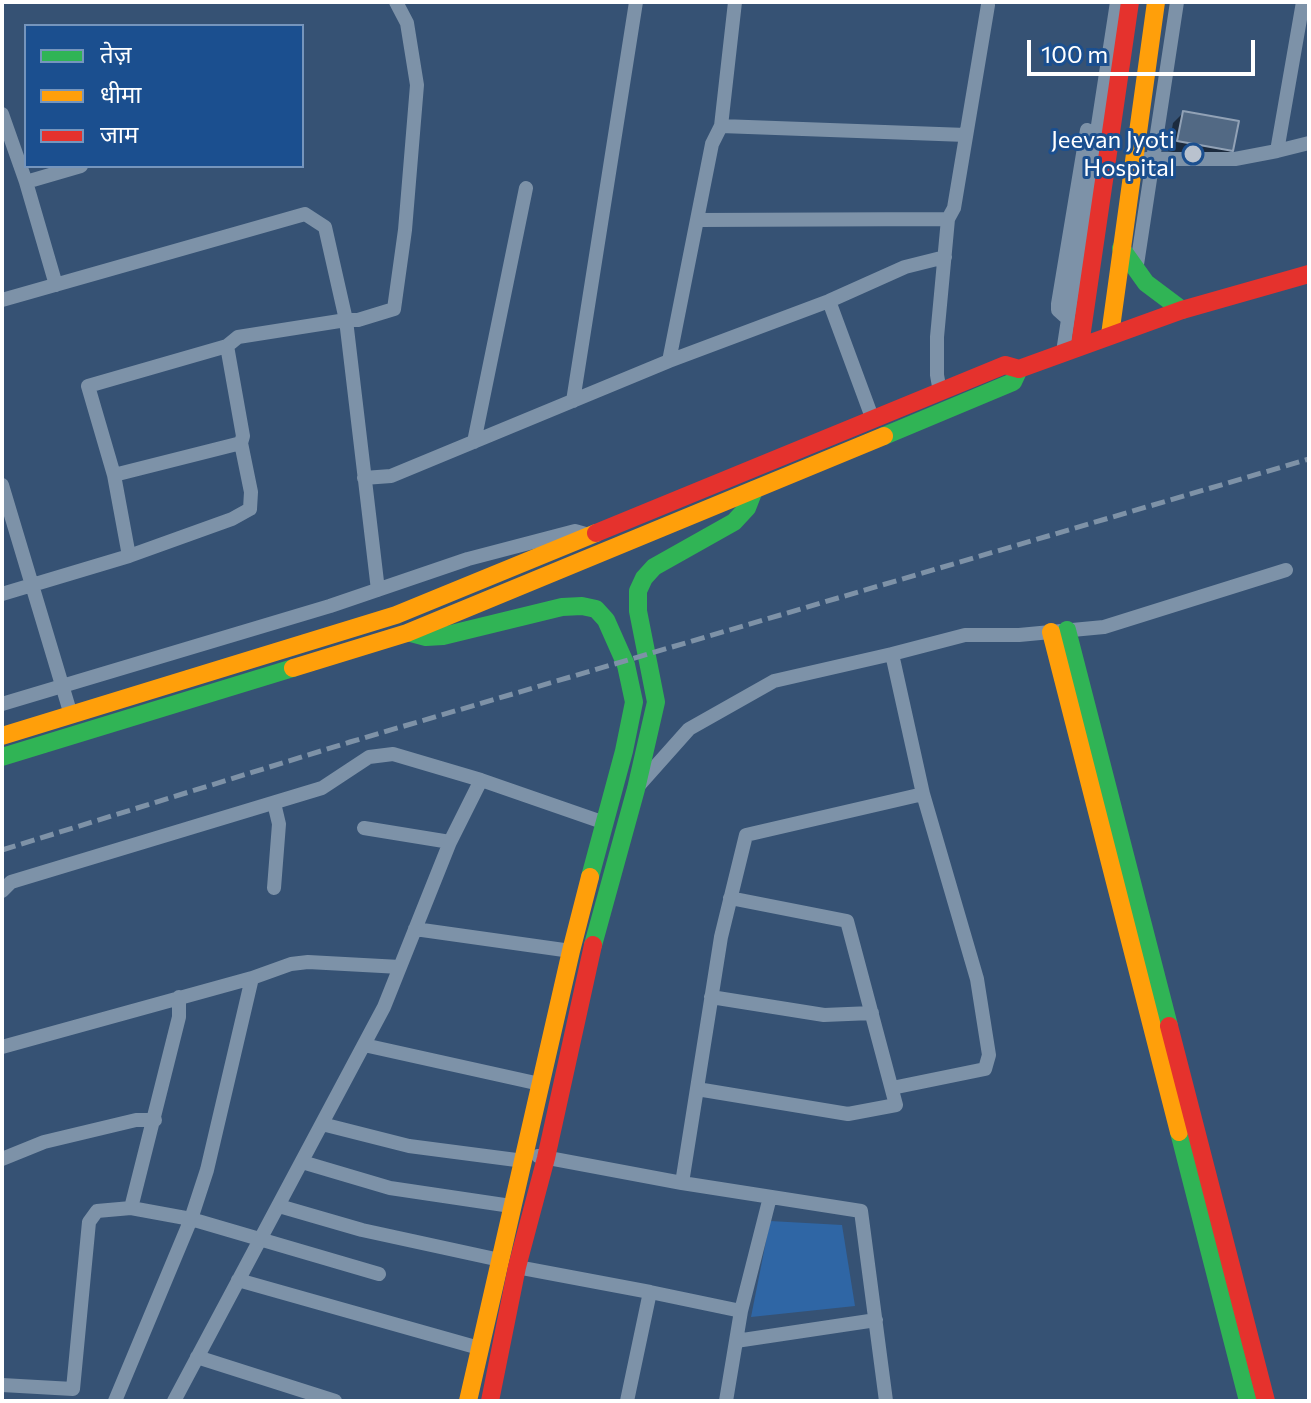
<!DOCTYPE html>
<html>
<head>
<meta charset="utf-8">
<style>
  body { margin:0 }
  #map { position:relative; width:1311px; height:1403px; overflow:hidden; background:#365274; font-family:Commissioner,"Noto Sans Devanagari",sans-serif }
  canvas { display:block }
  .frame { position:absolute; inset:0; border:4px solid #fff; pointer-events:none }
  .legend { position:absolute; left:24px; top:24px; width:280px; height:144px; box-sizing:border-box; background:#1b4f8f; border:2px solid #7695bc; margin:0; padding:10px 14px; list-style:none; font-size:24px; color:#fff }
  .legend li { display:flex; align-items:center; gap:16px; height:40px }
  .legend b { width:40px; border:2px solid #7695bc }
  .scale { position:absolute; left:1027px; top:40px; width:228px; height:36px; box-sizing:border-box; border:4px solid #fff; border-top:0; padding-left:10px; font-size:24px; line-height:28px; white-space:nowrap; color:#fff; -webkit-text-stroke:6px #1b4f8f; paint-order:stroke }
</style>
</head>
<body>
<div id="map">
<canvas width="1311" height="1403"></canvas>
<div class="frame"></div>
<ul class="legend">
<li><b style="height:10px;background:#30b455"></b>तेज़</li>
<li><b style="height:10px;background:#ff9f0a"></b>धीमा</li>
<li><b style="height:10px;background:#e5322d"></b>जाम</li>
</ul>
<div class="scale">100 m</div>
</div>
<script>
const ctx = document.querySelector('canvas').getContext('2d');
ctx.lineJoin = 'round';
function fill(path, color) { ctx.fillStyle = color; ctx.fill(path, 'evenodd'); }
const toPath = rows => new Path2D(rows.map(r => 'M' + r).join(''));
function trace(path, color, width, dash) { ctx.strokeStyle = color; ctx.lineWidth = width; ctx.lineCap = dash ? 'butt' : 'round'; ctx.setLineDash(dash || []); ctx.stroke(path); }
function drawText(font, color, halo, rows, align = 'center') {
  ctx.font = font + ' Commissioner,sans-serif'; ctx.lineWidth = 6; ctx.setLineDash([]); ctx.textBaseline = 'middle'; ctx.strokeStyle = halo; ctx.fillStyle = color; for (const [text, x, y, turn = 0] of rows) {
    ctx.save(); ctx.translate(x, y); ctx.rotate((+turn || 0) * Math.PI / 180); ctx.textAlign = isNaN(turn) ? turn : align; if (halo) ctx.strokeText(text, 0, 0); ctx.fillText(text, 0, 0); ctx.restore();
  }
}
const green = toPath([
  [770,1221,842,1225,855,1306,751,1317]
]);
const shadow = toPath([
  [1183,113,1231,150,1221,161,1168,151,1173,123]
]);
const building = toPath([
  [1183,111,1239,121,1233,151,1177,141,1183,111]
]);
const street = toPath([
  [1303,2,1277,151,1309,143],
  [2,114,26,182,56,285],
  [721,126,966,135],
  [1146,159,1235,159,1277,151],
  [26,182,81,166],
  [699,220,948,219],
  [1136,271,1177,2],
  [2,300,305,214,325,227,346,320,238,337,227,346,88,386,114,475,129,556],
  [829,301,873,420],
  [1068,319,1058,310,1058,304,1087,130],
  [1063,352,1117,2],
  [669,361,712,144,721,126,735,2],
  [940,392,937,375,937,337,948,219,954,208,988,5],
  [573,401,636,2],
  [474,442,526,188],
  [114,475,241,443],
  [364,478,391,476,669,361,829,301,905,267,945,257],
  [2,485,71,715],
  [378,590,346,320,358,320,394,309,405,230,417,85,407,23,396,2],
  [2,594,129,556,232,519,250,509,251,492,241,443,243,436,227,346],
  [892,654,965,635,1019,635,1104,627,1286,570],
  [2,704,330,606,468,559,575,531,589,535],
  [640,784,689,729,774,681,892,654,923,794,746,835,721,937,682,1183],
  [364,828,450,842],
  [274,888,279,824,274,803],
  [2,891,11,882,322,788,369,757,393,754,481,780],
  [415,929,571,951],
  [711,997,824,1015,872,1013],
  [364,1045,540,1084],
  [2,1047,252,978,291,964,308,962,400,967],
  [892,1088,985,1069,989,1055,977,979,923,794],
  [697,1089,848,1114,896,1105,847,921,730,898],
  [322,1124,409,1146,524,1161],
  [538,1156,682,1183,861,1211,886,1401],
  [2,1159,44,1142,136,1120,155,1120],
  [302,1162,390,1188,511,1206],
  [279,1206,362,1230,500,1260],
  [131,1208,179,1017,179,997],
  [517,1267,650,1292,627,1401],
  [238,1280,479,1348],
  [650,1292,741,1311,770,1197],
  [736,1341,876,1320],
  [197,1357,335,1401],
  [2,1385,73,1389,89,1222,97,1211,131,1208,191,1219,379,1274],
  [115,1401,191,1219,207,1170,252,978],
  [174,1401,384,1007,450,842,481,780,605,823],
  [726,1401,741,1311]
]);
const fast = toPath([
  [1121,248,1146,283,1182,310],
  [884,436,1013,382,1019,369],
  [1067,630,1169,1026],
  [411,633,426,637,443,636,562,607,582,606,596,609,606,620,626,665,634,702,624,751,590,877],
  [2,757,293,668],
  [593,945,636,789,656,702,638,611,638,591,644,578,654,567,734,522,747,508,754,490],
  [1179,1132,1248,1401]
]);
const slow = toPath([
  [1110,335,1156,2],
  [1051,632,1179,1132],
  [293,668,407,633,884,436],
  [2,736,396,615,596,533],
  [468,1401,571,951,590,877]
]);
const jam = toPath([
  [1080,345,1130,2],
  [596,533,1005,365,1019,369,1182,310,1309,274],
  [1169,1026,1266,1401],
  [490,1401,517,1267,546,1158,593,945]
]);
const rail = toPath([
  [2,850,350,742,1309,459]
]);
const markers = [
  [1193,154,10,"#b9c2ce"]
];
const poiNames = [
  ["Jeevan Jyoti",1175,140],
  ["Hospital",1175,168]
];
fill(green, '#2f66a5');
fill(shadow, '#0007');
fill(building, '#526984');
trace(building, '#92a2b6', 2);
trace(street, '#7d92a8', 14);
trace(fast, '#30b455', 18);
trace(slow, '#ff9f0a', 18);
trace(jam, '#e5322d', 18);
trace(rail, '#7e92a7', 5, [14, 6]);
for (const [x, y, r, color] of markers) { const dot = new Path2D(); dot.arc(x, y, r, 0, 2 * Math.PI); ctx.fillStyle = color; ctx.fill(dot); trace(dot, '#1b4f8f', 3); }
drawText('24px', '#fff', '#1b4f8f', poiNames, 'right');
</script>
</body>
</html>
